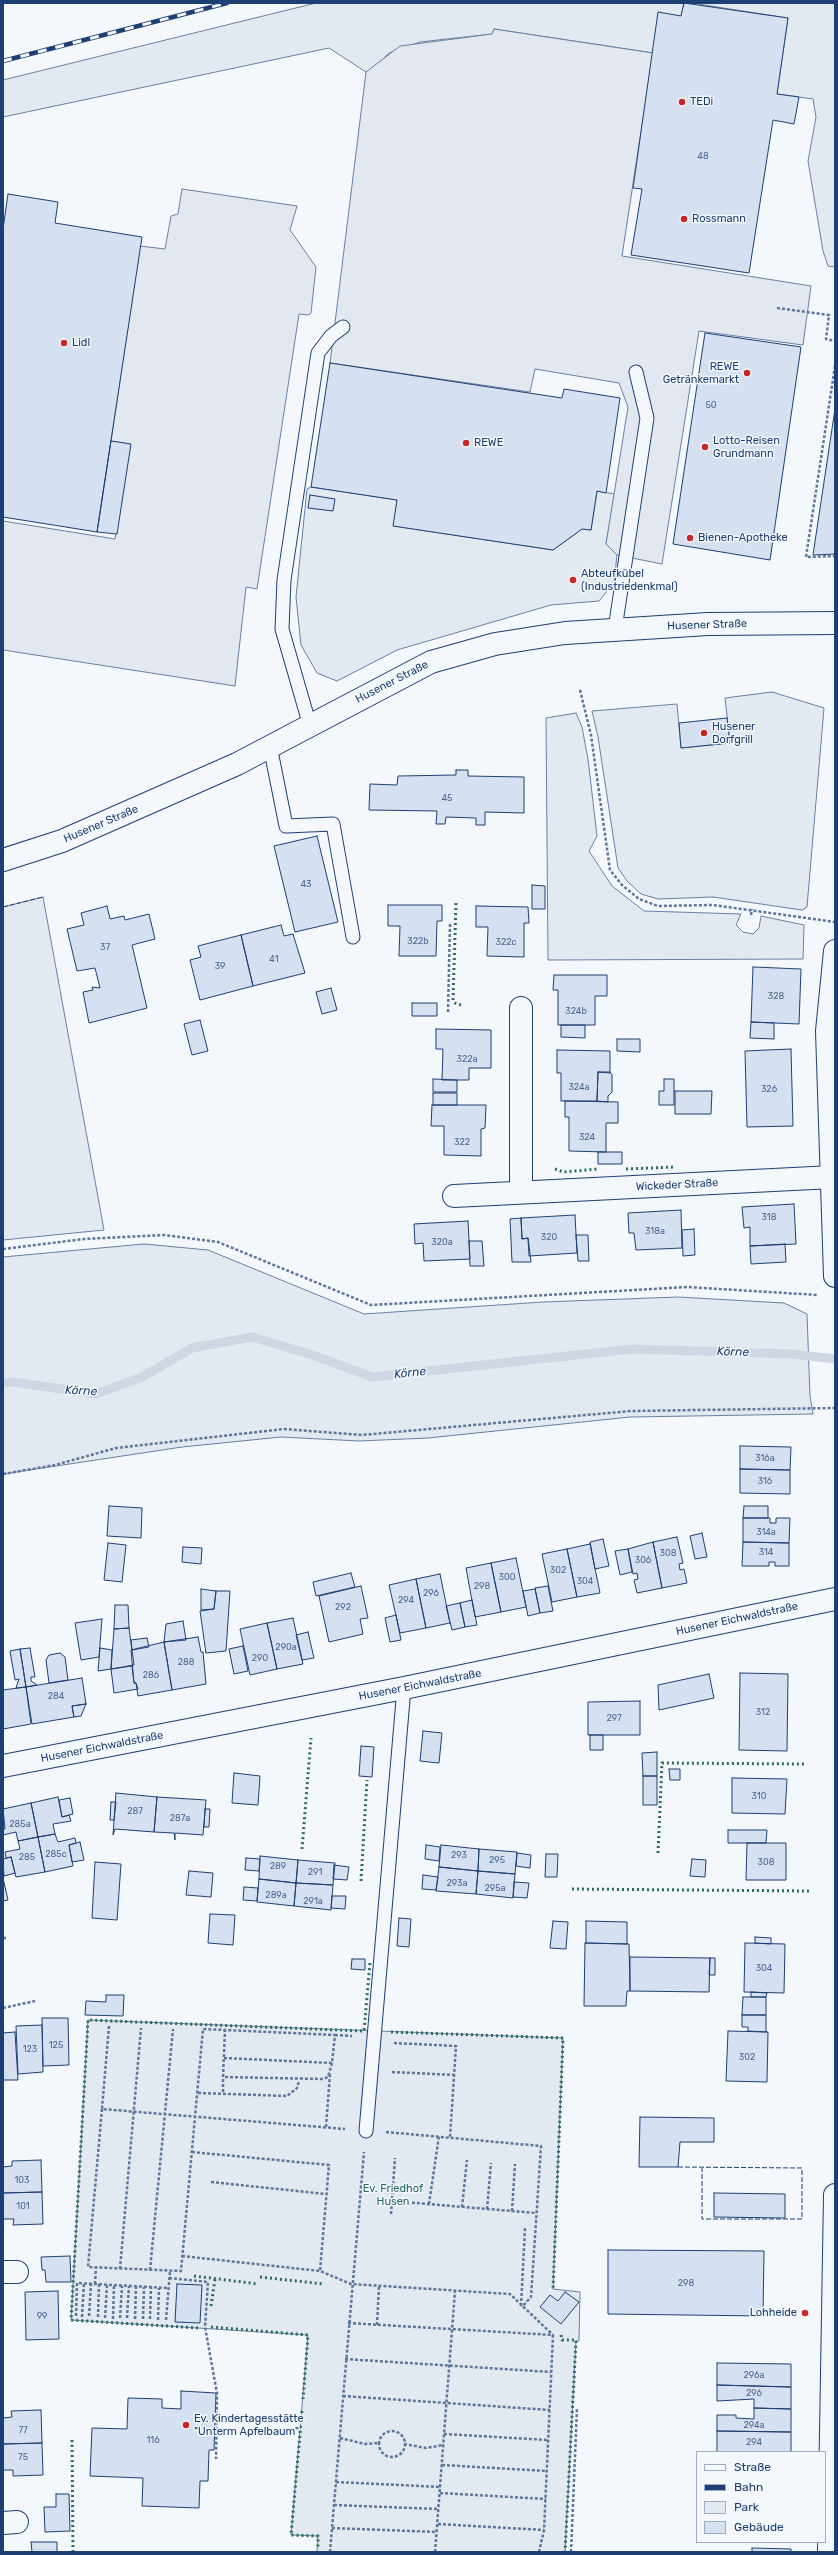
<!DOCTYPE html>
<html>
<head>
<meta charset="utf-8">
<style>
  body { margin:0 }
  #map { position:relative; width:838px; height:2555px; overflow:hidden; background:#f4f7fb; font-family:Rubik,sans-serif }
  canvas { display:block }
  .frame { position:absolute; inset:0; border:4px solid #1d3f73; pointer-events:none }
  .legend { position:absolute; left:696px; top:2451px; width:130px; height:92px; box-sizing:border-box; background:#f4f7fb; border:1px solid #9eadc5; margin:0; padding:5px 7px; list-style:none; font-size:12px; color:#1d3f73 }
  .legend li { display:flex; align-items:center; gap:8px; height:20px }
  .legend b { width:20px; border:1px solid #9eadc5 }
</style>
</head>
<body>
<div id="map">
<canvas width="838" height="2555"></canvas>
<div class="frame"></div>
<ul class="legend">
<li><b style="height:5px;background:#f4f7fb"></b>Straße</li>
<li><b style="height:5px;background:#1d3f73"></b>Bahn</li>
<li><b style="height:11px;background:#e3e9f0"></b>Park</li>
<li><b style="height:11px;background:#d5e0f0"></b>Gebäude</li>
</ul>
</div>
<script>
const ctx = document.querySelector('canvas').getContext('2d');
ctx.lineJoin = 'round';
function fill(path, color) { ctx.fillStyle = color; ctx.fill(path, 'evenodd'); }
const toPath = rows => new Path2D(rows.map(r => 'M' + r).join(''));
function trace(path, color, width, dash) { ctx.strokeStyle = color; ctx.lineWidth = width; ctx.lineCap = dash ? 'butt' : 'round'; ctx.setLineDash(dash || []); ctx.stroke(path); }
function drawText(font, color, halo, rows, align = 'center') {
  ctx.font = font + ' Rubik,sans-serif'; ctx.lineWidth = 3; ctx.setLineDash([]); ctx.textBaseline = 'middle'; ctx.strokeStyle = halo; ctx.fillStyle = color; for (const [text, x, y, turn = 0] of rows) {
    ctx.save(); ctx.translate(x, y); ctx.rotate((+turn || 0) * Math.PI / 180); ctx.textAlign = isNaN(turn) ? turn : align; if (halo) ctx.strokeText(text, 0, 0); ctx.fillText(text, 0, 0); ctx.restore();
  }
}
const green = toPath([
  [316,3,684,3,681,16,653,53,494,29,492,34,420,42,389,53,373,69,366,72,329,48,3,117,3,80,316,3],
  [691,3,835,3,835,267,828,266,823,251,808,161,816,117,813,99,777,94,788,18,691,3],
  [311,487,397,500,394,526,553,550,582,529,591,530,597,491,615,494,606,544,617,555,614,583,599,601,551,605,397,650,337,681,317,673,301,645,296,597,307,489,311,487],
  [772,692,824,708,807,907,802,910,713,897,658,899,641,894,627,881,618,868,598,737,592,711,677,704,681,748,730,743,725,698,772,692],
  [576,713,582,727,588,759,597,836,589,851,612,886,644,911,741,914,736,925,743,932,753,934,759,928,761,916,804,925,803,959,548,960,546,718,576,713],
  [43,897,104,1230,3,1240,3,907,43,897],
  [144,1244,208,1250,364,1314,543,1302,678,1297,784,1303,807,1314,810,1396,813,1414,630,1417,428,1438,359,1441,281,1437,182,1447,3,1474,3,1257,144,1244],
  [88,2020,563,2038,553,2289,580,2292,579,2341,576,2341,565,2552,317,2552,318,2536,291,2535,308,2335,71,2320,88,2020]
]);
const parking = toPath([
  [494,29,653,53,622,256,811,286,803,345,699,331,662,564,617,555,606,544,628,407,619,383,535,369,530,392,330,363,366,72,400,46,492,34,494,29],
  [182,189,297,206,290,230,316,267,311,313,309,315,299,314,257,589,246,587,235,686,3,650,3,521,115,539,130,444,111,441,140,246,165,249,171,216,178,214,182,189]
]);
const stream = toPath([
  [3,1383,13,1382,96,1394,142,1377,192,1348,252,1337,313,1355,372,1377,632,1349,792,1354,835,1359]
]);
const building = toPath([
  [684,3,788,18,777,94,799,97,794,124,773,120,749,273,631,255,642,189,633,188,658,12,681,16,684,3],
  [8,194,58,202,55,223,142,237,97,532,3,517,3,229,8,194],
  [705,333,801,347,770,560,673,544,705,333],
  [330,363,562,398,564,389,620,398,606,493,597,491,591,530,582,529,553,550,393,526,397,500,311,487,330,363],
  [835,409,835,554,813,555,835,409],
  [111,441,131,444,117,534,97,532,111,441],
  [310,495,335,499,333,511,308,508,310,495],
  [727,718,730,743,681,748,679,723,727,718],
  [456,770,468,770,468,776,524,777,524,813,485,812,485,825,476,825,476,818,446,817,445,824,436,824,437,811,369,810,370,784,397,785,398,776,456,775,456,770],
  [317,836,338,922,295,932,274,846,317,836],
  [532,885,545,886,545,909,532,909,532,885],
  [388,905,442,905,442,921,437,921,436,956,399,956,400,926,388,926,388,905],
  [107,906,110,919,124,916,125,920,149,914,155,939,132,945,147,1008,89,1023,83,992,93,990,92,987,100,988,95,968,77,971,67,929,84,925,81,913,107,906],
  [476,906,528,907,529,923,524,923,524,957,487,956,488,927,476,927,476,906],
  [281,925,284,936,293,934,305,973,253,986,241,935,281,925],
  [241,935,253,986,200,1000,190,960,201,957,198,946,241,935],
  [753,967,801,969,799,1024,751,1022,753,967],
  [554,975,607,975,607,996,595,996,595,1025,558,1025,558,990,553,990,554,975],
  [331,988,337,1010,322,1014,316,992,331,988],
  [412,1003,437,1003,437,1016,412,1016,412,1003],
  [200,1020,208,1051,192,1055,184,1024,200,1020],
  [751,1022,774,1023,774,1039,750,1038,751,1022],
  [561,1025,585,1025,585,1038,561,1037,561,1025],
  [436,1029,491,1030,491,1068,469,1068,469,1080,442,1080,443,1049,436,1049,436,1029],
  [617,1039,640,1039,640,1052,617,1051,617,1039],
  [791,1049,793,1126,747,1127,745,1051,791,1049],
  [557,1050,610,1051,610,1073,598,1072,597,1101,561,1101,561,1073,557,1073,557,1050],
  [598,1072,610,1072,612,1075,612,1092,608,1096,608,1102,597,1101,598,1072],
  [433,1079,457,1080,457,1092,433,1092,433,1079],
  [664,1079,674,1079,674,1105,659,1105,659,1091,664,1091,664,1079],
  [675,1091,712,1091,711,1114,675,1114,675,1091],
  [433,1093,457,1093,457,1105,433,1105,433,1093],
  [565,1101,618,1102,618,1123,606,1123,606,1152,569,1151,569,1117,565,1117,565,1101],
  [432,1105,486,1105,485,1128,481,1129,481,1156,444,1155,444,1126,431,1126,432,1105],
  [598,1152,622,1152,622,1164,598,1164,598,1152],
  [794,1204,796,1244,750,1246,750,1227,744,1228,742,1207,794,1204],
  [681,1210,682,1248,636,1250,634,1233,629,1233,628,1213,681,1210],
  [575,1215,577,1253,529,1256,528,1238,522,1239,521,1218,575,1215],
  [521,1218,522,1239,528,1238,531,1262,512,1262,510,1219,521,1218],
  [468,1221,470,1259,424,1261,423,1243,415,1244,414,1224,468,1221],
  [694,1229,695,1255,683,1256,682,1230,694,1229],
  [576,1235,588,1235,589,1261,578,1261,576,1235],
  [469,1241,482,1241,484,1266,470,1266,469,1241],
  [785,1244,786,1262,751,1264,750,1246,785,1244],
  [740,1446,791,1447,790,1470,740,1469,740,1446],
  [740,1469,790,1470,790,1494,740,1493,740,1469],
  [109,1506,142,1508,141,1538,107,1536,109,1506],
  [744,1506,768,1506,768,1518,743,1518,744,1506],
  [743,1518,770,1518,770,1523,776,1523,776,1518,790,1518,789,1543,743,1542,743,1518],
  [702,1533,707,1557,695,1559,690,1536,702,1533],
  [677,1537,683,1563,679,1564,680,1570,684,1569,687,1583,662,1588,653,1542,677,1537],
  [603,1539,609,1566,595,1569,590,1542,603,1539],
  [653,1542,662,1588,637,1593,634,1580,638,1579,637,1573,633,1574,628,1549,653,1542],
  [743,1542,789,1543,789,1566,775,1566,775,1562,769,1562,769,1566,742,1566,743,1542],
  [108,1543,126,1545,122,1582,104,1580,108,1543],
  [590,1544,600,1593,577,1597,567,1549,590,1544],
  [183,1547,202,1548,201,1564,182,1562,183,1547],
  [567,1549,577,1597,552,1602,542,1554,567,1549],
  [628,1549,632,1572,620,1575,615,1551,628,1549],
  [516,1558,526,1607,501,1612,491,1563,516,1558],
  [491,1563,501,1612,475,1617,466,1568,491,1563],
  [351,1573,355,1587,316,1596,313,1582,351,1573],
  [440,1574,450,1623,426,1628,416,1579,440,1574],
  [416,1579,426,1628,400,1633,389,1585,416,1579],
  [361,1586,368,1618,360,1619,363,1634,329,1642,319,1596,361,1586],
  [548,1586,553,1611,540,1613,535,1588,548,1586],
  [201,1589,216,1591,214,1609,201,1610,201,1589],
  [535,1589,540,1613,528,1616,523,1591,535,1589],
  [216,1591,230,1591,226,1651,206,1653,200,1611,214,1609,216,1591],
  [472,1600,477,1625,465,1627,460,1603,472,1600],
  [460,1603,465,1627,452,1630,446,1606,460,1603],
  [115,1605,128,1605,129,1628,114,1629,115,1605],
  [396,1615,401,1640,390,1642,385,1618,396,1615],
  [293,1618,303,1664,277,1669,267,1623,293,1618],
  [102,1619,99,1657,81,1660,75,1623,102,1619],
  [183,1621,186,1640,164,1642,166,1624,183,1621],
  [267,1623,277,1669,250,1675,240,1629,267,1623],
  [129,1628,134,1665,111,1669,114,1629,129,1628],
  [308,1632,314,1658,302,1660,296,1635,308,1632],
  [198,1637,201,1652,203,1652,206,1684,172,1690,164,1642,198,1637],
  [147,1638,149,1647,132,1650,131,1640,147,1638],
  [164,1642,172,1690,138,1696,136,1683,134,1683,131,1650,164,1642],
  [243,1646,248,1671,234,1674,229,1649,243,1646],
  [30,1648,35,1677,31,1677,31,1681,37,1685,26,1687,20,1649,30,1648],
  [100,1648,112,1650,111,1669,98,1671,100,1648],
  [20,1649,26,1687,16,1688,19,1679,15,1680,10,1651,20,1649],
  [60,1653,65,1657,68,1680,49,1683,46,1660,49,1655,60,1653],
  [132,1666,134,1683,136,1683,138,1689,114,1693,111,1669,132,1666],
  [740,1673,788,1674,787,1751,739,1750,740,1673],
  [709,1674,714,1698,659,1710,658,1685,709,1674],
  [82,1678,86,1704,72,1706,74,1717,32,1724,26,1687,82,1678],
  [26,1687,31,1724,3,1729,3,1690,26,1687],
  [640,1701,640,1735,588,1735,588,1702,640,1701],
  [86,1704,81,1716,74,1717,72,1706,86,1704],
  [423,1731,442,1733,439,1763,420,1761,423,1731],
  [590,1735,603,1735,603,1750,590,1750,590,1735],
  [361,1746,374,1747,372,1777,359,1776,361,1746],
  [657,1752,657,1776,643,1776,642,1753,657,1752],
  [669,1769,680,1769,680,1780,670,1780,669,1769],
  [234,1773,260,1776,258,1805,232,1803,234,1773],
  [643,1776,657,1776,657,1805,643,1805,643,1776],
  [732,1778,787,1779,785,1814,732,1813,732,1778],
  [116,1793,157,1797,154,1832,115,1829,113,1835,116,1793],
  [58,1797,62,1817,69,1815,71,1821,53,1824,55,1834,38,1837,31,1803,58,1797],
  [157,1797,206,1800,203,1835,175,1833,175,1840,174,1833,154,1832,157,1797],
  [70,1798,73,1814,62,1817,59,1800,70,1798],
  [111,1802,116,1802,114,1820,110,1820,111,1802],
  [31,1803,38,1837,18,1841,16,1832,3,1835,3,1829,5,1829,3,1809,31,1803],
  [205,1809,210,1809,209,1827,204,1827,205,1809],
  [728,1830,767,1830,766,1843,728,1843,728,1830],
  [55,1834,58,1842,75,1838,76,1843,69,1845,73,1866,45,1872,38,1837,55,1834],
  [38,1837,45,1872,16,1877,11,1857,6,1858,5,1852,20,1849,18,1841,38,1837],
  [80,1842,84,1860,72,1862,69,1845,80,1842],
  [747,1843,786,1843,786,1880,746,1880,747,1843],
  [426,1845,440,1847,439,1861,425,1859,426,1845],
  [441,1845,479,1849,478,1871,439,1867,441,1845],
  [479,1849,517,1852,515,1874,478,1871,479,1849],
  [517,1853,531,1855,530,1868,516,1866,517,1853],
  [546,1854,558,1854,557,1877,545,1877,546,1854],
  [260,1856,298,1860,296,1883,259,1879,260,1856],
  [11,1857,15,1873,4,1876,3,1859,11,1857],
  [246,1858,260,1859,259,1871,245,1870,246,1858],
  [692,1859,706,1860,705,1877,690,1876,692,1859],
  [298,1860,335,1863,333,1885,296,1883,298,1860],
  [95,1862,121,1864,117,1920,92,1918,95,1862],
  [334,1865,349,1867,347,1880,333,1879,334,1865],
  [439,1867,478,1871,476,1894,436,1891,439,1867],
  [189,1871,213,1873,211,1897,186,1895,189,1871],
  [478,1871,515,1874,513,1898,476,1894,478,1871],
  [423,1875,438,1877,436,1890,422,1889,423,1875],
  [3,1878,8,1900,3,1901,3,1878],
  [259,1879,296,1883,294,1906,257,1902,259,1879],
  [514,1882,529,1883,527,1898,513,1897,514,1882],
  [296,1883,333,1885,331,1910,294,1906,296,1883],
  [244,1887,258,1888,257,1901,243,1900,244,1887],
  [332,1896,346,1896,345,1909,331,1908,332,1896],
  [210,1914,235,1915,233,1945,208,1943,210,1914],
  [399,1918,411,1919,409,1947,397,1946,399,1918],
  [553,1921,568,1922,566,1949,550,1948,553,1921],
  [586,1921,627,1922,627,1944,586,1943,586,1921],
  [755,1937,771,1938,771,1944,755,1943,755,1937],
  [585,1943,629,1944,630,1991,627,1991,626,2006,584,2006,585,1943],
  [745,1943,785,1944,784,1993,744,1992,745,1943],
  [630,1957,710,1958,709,1992,630,1991,630,1957],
  [710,1958,715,1958,715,1975,709,1975,710,1958],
  [352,1959,365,1959,365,1970,351,1969,352,1959],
  [751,1992,767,1993,766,1997,751,1997,751,1992],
  [106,1995,124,1995,123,2016,85,2015,86,2001,106,2002,106,1995],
  [743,1997,766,1997,766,2015,742,2015,743,1997],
  [742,2015,766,2015,766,2032,748,2031,748,2027,742,2027,742,2015],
  [42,2018,68,2018,69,2065,43,2066,42,2018],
  [42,2025,43,2072,18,2074,16,2026,42,2025],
  [728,2031,768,2032,767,2082,726,2081,728,2031],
  [15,2032,18,2080,3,2080,3,2033,15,2032],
  [640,2117,714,2118,714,2142,680,2142,678,2167,639,2167,640,2117],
  [41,2160,42,2192,3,2193,3,2167,12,2166,12,2161,41,2160],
  [42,2192,43,2224,13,2225,14,2219,3,2219,3,2193,42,2192],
  [714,2193,785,2194,785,2218,714,2217,714,2193],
  [608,2250,764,2251,763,2316,608,2314,608,2250],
  [70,2256,71,2282,46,2282,45,2270,42,2270,41,2257,70,2256],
  [177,2284,202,2285,200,2323,175,2322,177,2284],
  [58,2291,59,2339,26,2340,25,2292,58,2291],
  [565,2292,579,2302,561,2324,540,2307,550,2295,558,2301,565,2292],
  [717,2363,791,2364,791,2387,717,2385,717,2363],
  [717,2385,791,2387,791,2409,754,2408,754,2399,717,2401,717,2385],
  [181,2391,216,2393,214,2450,209,2450,208,2481,200,2481,199,2508,142,2506,143,2478,90,2476,92,2428,127,2429,128,2398,162,2399,162,2408,181,2409,181,2391],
  [754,2408,791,2409,791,2432,717,2431,717,2415,736,2415,736,2418,754,2419,754,2408],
  [41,2410,42,2443,3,2444,3,2418,12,2417,11,2411,41,2410],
  [717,2431,791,2432,791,2452,717,2452,717,2431],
  [42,2443,43,2475,13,2476,13,2470,3,2470,3,2444,42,2443],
  [56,2494,69,2494,70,2531,45,2532,44,2507,56,2507,56,2494],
  [31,2542,57,2542,57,2552,32,2552,31,2542],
  [752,2548,791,2549,791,2552,752,2552,752,2548]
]);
const path = toPath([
  [777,308,829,315,826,339,835,341],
  [835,366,806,557,835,556],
  [580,690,591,735,610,870,622,885,639,899,658,906,713,905,835,922],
  [751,915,752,909],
  [448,1012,450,924],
  [3,1249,84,1239,164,1235,218,1242,371,1305,687,1287,818,1295],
  [3,1474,55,1465,116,1448,284,1429,362,1435,631,1411,835,1408],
  [3,1938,6,1938],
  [3,2008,35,2001],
  [109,2026,102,2109,345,2129],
  [335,2035,352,2036],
  [394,2043,456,2046,450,2137],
  [224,2058,332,2063],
  [392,2072,455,2075],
  [223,2092,223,2077],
  [198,2093,287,2096,297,2088,299,2081],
  [102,2109,88,2267,181,2271,203,2029,335,2035,332,2063,328,2077,323,2079,223,2077,225,2030],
  [326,2127,330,2074],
  [386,2132,541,2146,531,2297,522,2307],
  [192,2152,329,2165,320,2271],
  [211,2182,326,2194],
  [392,2201,536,2213],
  [429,2204,439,2136],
  [462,2207,467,2160],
  [487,2209,491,2163],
  [512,2211,515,2164],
  [391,2214,395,2158],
  [182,2256,320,2271,351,2284,510,2294,553,2335],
  [120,2269,141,2028],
  [150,2270,173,2029],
  [169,2278,208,2282,205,2327,217,2393,216,2459],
  [95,2284,96,2267],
  [521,2306,525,2228],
  [76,2316,77,2283,168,2288],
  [89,2316,91,2284],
  [82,2317,84,2283],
  [98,2317,99,2284],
  [105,2318,107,2285],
  [120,2318,122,2286],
  [127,2318,129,2286],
  [113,2319,114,2285],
  [135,2319,136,2286],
  [143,2319,144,2287],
  [150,2319,151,2287],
  [158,2320,159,2288],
  [166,2320,170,2271],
  [348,2323,553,2335],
  [377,2325,379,2286],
  [345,2359,551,2372],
  [343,2396,550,2410],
  '379 2444a13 13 0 1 1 26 0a13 13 0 1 1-26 0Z',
  [444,2434,548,2440],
  [340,2438,365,2444,379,2443],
  [404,2444,426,2448,443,2445],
  [442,2465,547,2471],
  [336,2482,441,2487],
  [440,2493,546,2499],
  [334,2505,439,2509],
  [438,2524,544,2530],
  [332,2528,437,2532],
  [330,2552,364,2152],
  [435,2552,455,2291],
  [539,2552,544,2530,553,2335],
  [571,2552,577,2408]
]);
const service = toPath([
  [615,629,647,418,636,372],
  [310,726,282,629,284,580,318,353,331,336,343,327],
  [270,746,286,826,333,824,353,937],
  [366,2131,404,1688]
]);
const minor = toPath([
  [835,951,827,1031,835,1276],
  [521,1192,521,1008],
  [454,1196,833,1177],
  [3,1766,404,1688,835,1599],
  [3,2272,17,2272],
  [3,2523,17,2522],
  [829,2552,835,2195]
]);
const tertiary = toPath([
  [3,860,62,841,237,764,431,662,495,644,565,633,708,624,835,623]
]);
const rail = toPath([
  [3,61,227,3]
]);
const hedge = toPath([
  [456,903,453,1000,455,1003,461,1005],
  [555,1169,564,1172,598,1169],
  [626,1169,675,1167],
  [302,1849,311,1738],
  [658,1853,662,1763,806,1764],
  [361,1881,367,1780],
  [572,1889,810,1891],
  [391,2032,563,2038,553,2290],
  [194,2276,258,2284],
  [260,2277,324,2284],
  [211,2306,215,2279],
  [211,2327,308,2335,303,2399],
  [198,2328,71,2320,88,2020,364,2031,370,1962],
  [561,2335,562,2340,576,2340,565,2552],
  [302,2411,291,2535,318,2536,318,2548],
  [72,2440,73,2552]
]);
const fence = toPath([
  [3,907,43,897],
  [678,2167,802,2168,802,2219,702,2219,702,2168]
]);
const markers = [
  [682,102,4,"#c62828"],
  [684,219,4,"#c62828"],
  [64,343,4,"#c62828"],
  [747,373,4,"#c62828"],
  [466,443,4,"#c62828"],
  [705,447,4,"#c62828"],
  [690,538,4,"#c62828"],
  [573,580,4,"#c62828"],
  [704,733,4,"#c62828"],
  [805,2313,4,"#c62828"],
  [186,2425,4,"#c62828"]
];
const numberNames = [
  ["48",703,156],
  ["50",711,405],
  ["45",447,798],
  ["43",306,884],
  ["322b",418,941],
  ["322c",506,942],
  ["37",105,947],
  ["41",274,959],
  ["39",220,966],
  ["328",776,996],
  ["324b",576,1011],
  ["322a",467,1059],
  ["324a",579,1087],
  ["326",769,1089],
  ["324",587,1137],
  ["322",462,1142],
  ["318",769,1217],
  ["318a",655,1231],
  ["320",549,1237],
  ["320a",442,1242],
  ["316a",765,1458],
  ["316",765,1481],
  ["314a",766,1532],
  ["314",766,1552],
  ["308",668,1553],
  ["306",643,1560],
  ["302",558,1570],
  ["300",507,1577],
  ["304",585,1581],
  ["298",482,1586],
  ["296",431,1593],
  ["294",406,1600],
  ["292",343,1607],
  ["290a",286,1647],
  ["290",260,1658],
  ["288",186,1662],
  ["286",151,1675],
  ["284",56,1696],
  ["312",763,1712],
  ["297",614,1718],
  ["310",759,1796],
  ["287",135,1811],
  ["287a",180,1818],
  ["285a",20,1824],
  ["285c",56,1854],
  ["293",459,1855],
  ["285",27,1857],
  ["295",497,1860],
  ["308",766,1862],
  ["289",278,1866],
  ["291",315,1872],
  ["293a",457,1883],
  ["295a",495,1888],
  ["289a",276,1895],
  ["291a",313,1901],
  ["304",764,1968],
  ["125",56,2045],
  ["123",30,2049],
  ["302",747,2057],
  ["103",22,2180],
  ["101",23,2206],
  ["298",686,2283],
  ["99",42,2316],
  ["296a",754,2375],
  ["296",754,2393],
  ["294a",754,2425],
  ["77",23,2430],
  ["116",153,2440],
  ["294",754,2442],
  ["75",23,2457]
];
const poiNames = [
  ["TEDi",690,102],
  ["Rossmann",692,219],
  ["Lidl",72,343],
  ["REWE",739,367,"right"],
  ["Getränkemarkt",739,380,"right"],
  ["Lotto-Reisen",713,441],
  ["Grundmann",713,454],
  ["REWE",474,443],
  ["Bienen-Apotheke",698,538],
  ["Abteufkübel",581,574],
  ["(Industriedenkmal)",581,587],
  ["Husener",712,727],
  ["Dorfgrill",712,740],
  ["Lohheide",797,2313,"right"],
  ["Ev. Kindertagesstätte",194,2419],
  ["\"Unterm Apfelbaum\"",194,2432]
];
const streetNames = [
  ["Husener Straße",707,625,-2],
  ["Husener Straße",392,682,-27],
  ["Husener Straße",101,824,-23],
  ["Wickeder Straße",677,1185,-3],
  ["Husener Eichwaldstraße",737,1619,-12],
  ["Husener Eichwaldstraße",420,1685,-11],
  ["Husener Eichwaldstraße",102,1747,-11]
];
const parkNames = [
  ["Ev. Friedhof",393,2189],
  ["Husen",393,2202]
];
const waterNames = [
  ["Körne",733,1352,2],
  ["Körne",410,1373,-6],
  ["Körne",81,1391,3]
];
fill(green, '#e3e9f0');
trace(green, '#687fa3', 1);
fill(parking, '#e3e8f0');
trace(parking, '#687fa3', 1);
trace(stream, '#cfd7e4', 9);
fill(building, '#d5e0f0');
trace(building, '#1d3f73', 1);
trace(service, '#1d3f73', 15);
trace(minor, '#1d3f73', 24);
trace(tertiary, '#1d3f73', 24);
trace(path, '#5e769c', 2.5, [3, 2]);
trace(service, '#f4f7fb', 13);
trace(minor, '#f4f7fb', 22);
trace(tertiary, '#f4f7fb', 22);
trace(rail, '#1d3f73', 4.5);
trace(rail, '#f4f7fb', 3, [9]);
trace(hedge, '#2c6c60', 3, [2, 3]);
trace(fence, '#1d3f73', 1, [5, 2]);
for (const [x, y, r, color] of markers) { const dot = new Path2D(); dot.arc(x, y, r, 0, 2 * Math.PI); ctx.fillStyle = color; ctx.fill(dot); trace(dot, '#f4f7fb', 1.5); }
drawText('9px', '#4b6792', null, numberNames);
drawText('11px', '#1d3f73', '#f4f7fb', poiNames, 'left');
drawText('11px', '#1d3f73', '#f4f7fb', streetNames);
drawText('11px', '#2c6c60', '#f4f7fb', parkNames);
drawText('italic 12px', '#1d3f73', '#f4f7fb', waterNames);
</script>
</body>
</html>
